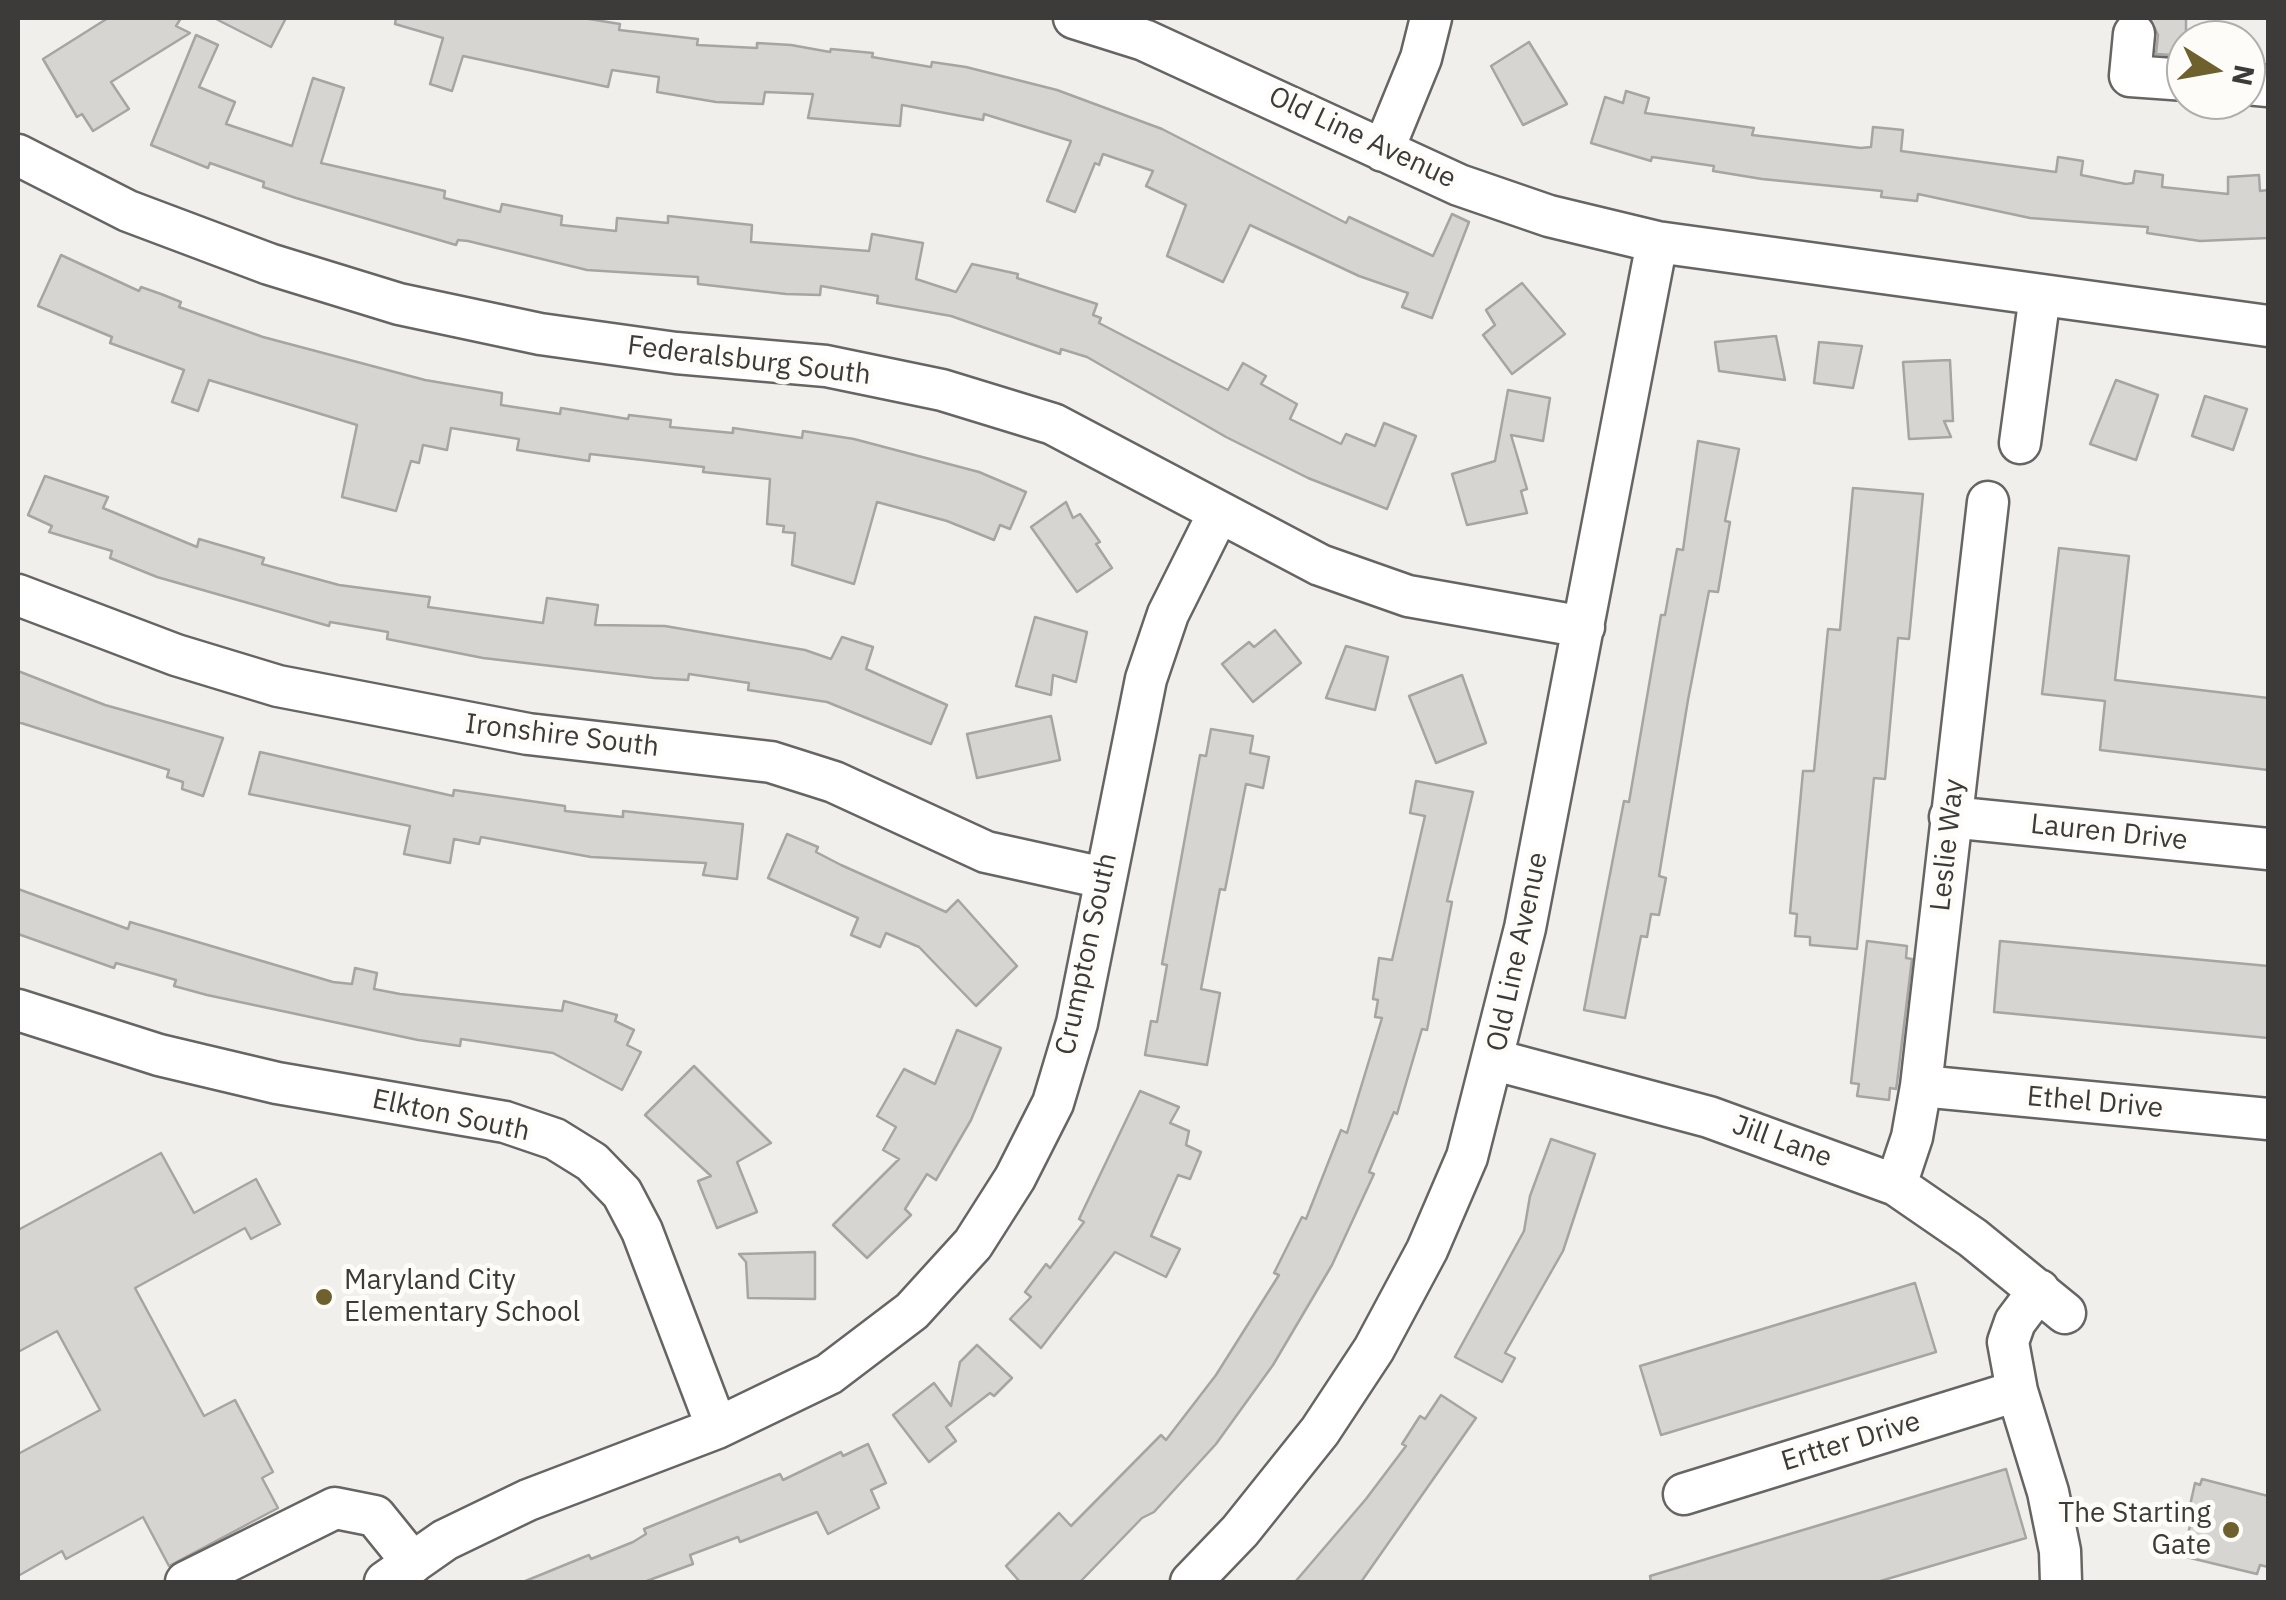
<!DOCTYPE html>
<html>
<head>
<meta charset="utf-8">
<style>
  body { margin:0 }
  #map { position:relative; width:2286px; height:1600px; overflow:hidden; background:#f0efec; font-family:"IBM Plex Sans",sans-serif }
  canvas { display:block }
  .frame { position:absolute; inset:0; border:20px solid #3c3b3a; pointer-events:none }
  .north { position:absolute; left:2166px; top:20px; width:100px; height:100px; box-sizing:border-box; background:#fdfcf9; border:2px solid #b0afad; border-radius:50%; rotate:101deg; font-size:28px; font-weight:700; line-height:40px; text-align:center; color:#3c3b3a }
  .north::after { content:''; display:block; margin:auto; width:35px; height:45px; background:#6f612e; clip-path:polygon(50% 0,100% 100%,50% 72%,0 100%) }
</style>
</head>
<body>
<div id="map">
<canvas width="2286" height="1600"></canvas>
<div class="frame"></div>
<div class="north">N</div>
</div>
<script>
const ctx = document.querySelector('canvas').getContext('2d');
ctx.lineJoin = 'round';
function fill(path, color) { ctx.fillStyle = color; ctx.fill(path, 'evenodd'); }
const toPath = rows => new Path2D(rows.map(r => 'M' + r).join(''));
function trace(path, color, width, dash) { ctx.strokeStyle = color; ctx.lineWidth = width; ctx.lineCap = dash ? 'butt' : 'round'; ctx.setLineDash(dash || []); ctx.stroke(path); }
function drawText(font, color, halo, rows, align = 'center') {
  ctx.font = font + ' "IBM Plex Sans",sans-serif'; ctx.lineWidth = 10; ctx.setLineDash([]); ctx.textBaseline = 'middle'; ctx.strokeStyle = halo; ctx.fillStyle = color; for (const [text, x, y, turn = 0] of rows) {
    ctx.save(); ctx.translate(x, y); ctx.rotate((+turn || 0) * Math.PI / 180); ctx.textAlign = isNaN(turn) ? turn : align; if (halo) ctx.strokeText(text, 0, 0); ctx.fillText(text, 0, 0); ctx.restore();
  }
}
const building = toPath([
  [108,18,181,18,176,26,190,33,111,82,129,109,93,131,82,114,77,117,43,59,108,18],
  [214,18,286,18,271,47,214,18],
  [396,18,583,18,620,24,619,30,698,39,697,45,757,48,757,43,791,45,830,52,831,49,873,53,872,57,931,67,932,62,966,67,1057,90,1162,129,1346,223,1349,217,1433,256,1452,214,1469,222,1432,318,1402,307,1408,293,1359,276,1250,225,1223,282,1167,256,1186,205,1146,186,1153,171,1103,154,1099,165,1095,163,1075,212,1047,201,1071,141,984,114,983,120,902,105,900,126,808,118,813,94,765,92,763,104,716,102,657,92,659,77,612,70,608,87,463,56,452,91,430,84,443,38,395,24,396,18],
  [2150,18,2186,18,2186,56,2156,54,2158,35,2150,18],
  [196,35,218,45,199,87,235,102,226,124,292,146,313,78,344,88,321,163,445,191,444,198,500,212,502,204,562,216,561,225,616,231,617,218,668,223,668,216,752,225,751,242,869,251,872,234,923,243,916,279,956,292,972,264,1018,274,1017,278,1097,304,1093,315,1101,318,1099,323,1228,390,1243,363,1266,376,1261,384,1297,404,1290,419,1341,444,1346,434,1375,446,1384,423,1416,436,1387,509,1308,478,1226,437,1087,357,1061,349,1060,354,951,316,877,303,878,296,821,286,820,295,786,294,698,284,698,277,587,270,468,241,458,240,456,245,296,198,263,187,264,182,210,163,208,168,151,145,196,35],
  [1529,42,1567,104,1523,125,1491,66,1529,42],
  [1626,91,1649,98,1645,113,1754,128,1752,135,1861,148,1871,147,1873,127,1903,130,1901,151,2056,172,2058,157,2083,161,2081,175,2126,184,2133,183,2135,171,2163,175,2162,187,2228,194,2228,177,2259,175,2260,191,2268,190,2268,238,2200,241,2147,233,2148,227,2030,218,1918,194,1917,201,1881,197,1882,191,1762,179,1713,171,1714,166,1652,157,1651,161,1591,143,1605,97,1623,103,1626,91],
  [61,255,139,291,141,287,161,294,181,302,179,307,263,337,425,380,502,393,501,405,560,414,561,408,628,419,629,415,671,420,670,427,733,433,733,428,802,438,803,431,854,439,979,472,1026,492,1010,529,1000,525,994,540,947,521,877,502,854,584,792,565,795,533,783,532,784,526,767,524,770,479,703,472,704,467,590,454,589,461,517,450,519,439,451,428,447,450,423,445,419,463,411,461,396,511,342,497,357,425,209,380,198,411,172,402,184,370,110,343,112,337,38,306,61,255],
  [1522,283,1565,334,1512,374,1483,335,1495,325,1486,310,1522,283],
  [1776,336,1785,380,1719,371,1715,342,1776,336],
  [1819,342,1862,346,1853,388,1814,383,1819,342],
  [1950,360,1953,421,1944,421,1951,437,1909,439,1903,362,1950,360],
  [2116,380,2158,395,2136,460,2090,444,2116,380],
  [1508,390,1550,398,1543,441,1511,435,1527,489,1521,491,1527,513,1467,525,1452,474,1495,461,1508,390],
  [2205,396,2247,409,2233,450,2192,436,2205,396],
  [1698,441,1739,449,1725,521,1730,522,1718,592,1709,591,1688,700,1659,876,1666,878,1659,915,1651,914,1647,937,1641,936,1625,1018,1584,1010,1624,801,1629,802,1661,615,1665,615,1677,549,1683,550,1698,441],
  [45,476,108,497,103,508,197,547,199,539,264,558,262,564,339,585,430,597,428,607,543,623,547,598,598,605,595,625,665,626,805,650,831,659,842,637,873,647,866,669,947,705,931,744,827,702,748,690,749,683,689,674,688,680,654,678,483,658,387,639,388,632,330,622,329,626,157,577,110,558,112,551,49,532,52,526,28,515,45,476],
  [1853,488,1923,494,1909,639,1898,638,1885,779,1874,778,1857,949,1810,945,1810,937,1795,936,1797,914,1790,913,1803,771,1814,771,1828,629,1840,630,1853,488],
  [1066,502,1073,518,1080,514,1100,542,1096,544,1112,568,1077,592,1031,527,1066,502],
  [2059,548,2129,556,2115,680,2268,698,2268,770,2100,750,2105,701,2042,694,2059,548],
  [1035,617,1087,632,1076,682,1053,675,1051,695,1016,686,1035,617],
  [1275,630,1301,663,1253,702,1222,664,1249,642,1254,647,1275,630],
  [1346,646,1388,657,1375,710,1326,698,1346,646],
  [18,671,105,705,223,738,203,796,182,789,183,782,167,777,169,770,18,722,18,671],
  [1462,675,1486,743,1436,763,1409,696,1462,675],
  [1051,716,1060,760,977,778,967,734,1051,716],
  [1211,729,1253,736,1250,753,1269,757,1263,788,1246,784,1225,890,1220,889,1201,989,1220,993,1207,1065,1145,1055,1151,1021,1157,1022,1167,965,1162,964,1200,755,1206,756,1211,729],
  [260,752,453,796,454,790,565,806,565,811,623,817,623,811,743,824,737,879,703,875,706,863,591,857,481,837,479,844,454,839,450,863,404,854,410,826,249,794,260,752],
  [1416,781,1473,792,1447,901,1452,902,1427,1030,1422,1029,1397,1114,1394,1112,1369,1172,1374,1174,1332,1265,1273,1365,1216,1444,1154,1512,1142,1518,1080,1582,1020,1582,1006,1566,1059,1513,1071,1526,1161,1435,1166,1440,1216,1375,1279,1275,1274,1273,1302,1217,1306,1219,1341,1130,1347,1133,1382,1018,1375,1017,1378,1000,1373,999,1379,958,1392,960,1425,816,1410,813,1416,781],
  [787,834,818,847,816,852,841,865,946,912,958,900,1017,966,976,1006,919,947,886,933,880,947,851,935,858,918,768,878,787,834],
  [18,889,128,929,130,922,333,982,352,984,355,968,377,973,374,989,400,994,562,1011,564,1001,617,1015,615,1021,634,1030,627,1045,641,1052,622,1090,553,1053,461,1039,460,1046,418,1040,207,995,174,986,176,980,116,963,114,968,18,934,18,889],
  [1867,941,1907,946,1906,958,1912,959,1897,1083,1896,1089,1890,1088,1889,1100,1857,1096,1859,1084,1851,1083,1867,941],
  [2000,941,2268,966,2268,1038,1994,1012,2000,941],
  [957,1030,1001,1048,971,1120,936,1180,927,1174,905,1209,911,1215,867,1258,833,1225,899,1159,883,1150,896,1127,877,1116,904,1069,935,1084,957,1030],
  [694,1066,771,1143,737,1162,757,1212,717,1228,698,1181,711,1176,645,1115,694,1066],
  [1140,1091,1179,1107,1170,1123,1189,1131,1186,1145,1201,1152,1190,1179,1178,1175,1151,1236,1180,1249,1166,1277,1115,1252,1041,1348,1010,1319,1031,1297,1025,1292,1046,1264,1050,1268,1084,1222,1079,1219,1140,1091],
  [1551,1139,1595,1154,1563,1251,1505,1353,1515,1358,1502,1382,1455,1357,1524,1231,1530,1196,1551,1139],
  [161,1153,194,1213,256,1179,280,1224,251,1239,245,1228,135,1288,204,1416,235,1400,273,1472,262,1478,278,1508,169,1566,143,1517,66,1559,62,1551,18,1576,18,1454,100,1410,57,1331,18,1352,18,1230,161,1153],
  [815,1252,815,1299,748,1298,746,1262,739,1254,815,1252],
  [1915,1283,1936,1352,1661,1435,1640,1366,1915,1283],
  [977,1345,1012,1378,994,1396,990,1393,946,1427,956,1441,929,1462,893,1415,934,1383,951,1406,960,1362,977,1345],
  [1441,1395,1476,1418,1361,1582,1295,1582,1366,1499,1406,1446,1402,1444,1420,1416,1425,1419,1441,1395],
  [868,1444,886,1483,871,1490,879,1508,828,1534,817,1512,740,1542,738,1537,690,1555,693,1564,644,1582,523,1582,589,1555,591,1559,633,1542,646,1534,644,1529,780,1474,783,1480,841,1452,843,1456,868,1444],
  [2006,1469,2026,1538,1877,1582,1651,1582,1650,1576,2006,1469],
  [2202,1479,2268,1496,2268,1567,2260,1565,2257,1574,2182,1556,2194,1511,2189,1510,2195,1483,2200,1485,2202,1479]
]);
const minor = toPath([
  [1074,18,1144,40,1459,185,1549,216,1657,242,2268,326],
  [2134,34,2130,76,2186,80],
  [2246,84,2268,86],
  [1383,151,1421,58,1431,18],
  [18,155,128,211,269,264,399,304,540,334,676,353,826,366,942,390,1053,424,1320,565,1408,596,1584,627],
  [2020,443,2040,295],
  [18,595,176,655,278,686,528,734,771,762,834,782,986,852,1104,878],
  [1950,817,2268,849],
  [18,1010,159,1055,277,1083,505,1122,555,1139,592,1162,622,1193,642,1231,717,1428],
  [1495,1060,1709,1117,1896,1185,1973,1238,2065,1313],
  [1921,1086,2268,1119],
  [1896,1185,1912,1137,1921,1086,1988,502],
  [2039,1290,2015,1322,2008,1342,2017,1391,2048,1492,2060,1551,2061,1582],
  [1684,1494,2017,1391],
  [186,1582,335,1508,375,1516,413,1563],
  [385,1582,445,1540,528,1500,717,1428,829,1374,912,1311,973,1244,1015,1178,1053,1103,1077,1023,1146,679,1168,614,1218,514],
  [1191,1582,1240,1531,1320,1431,1374,1349,1427,1250,1467,1157,1525,928,1657,242]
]);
const markers = [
  [324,1297,10,"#6f612e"],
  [2231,1530,10,"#6f612e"]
];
const streetNames = [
  ["Old Line Avenue",1362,138,25],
  ["Federalsburg South",749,361,7],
  ["Ironshire South",562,736,7],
  ["Lauren Drive",2109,833,6],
  ["Leslie Way",1948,845,-84],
  ["Old Line Avenue",1518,952,-78],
  ["Crumpton South",1087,954,-78],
  ["Ethel Drive",2095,1103,5],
  ["Elkton South",451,1116,12],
  ["Jill Lane",1782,1142,20],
  ["Ertter Drive",1851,1442,-17]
];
const poiNames = [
  ["Maryland City",344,1281],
  ["Elementary School",344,1313],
  ["The Starting",2211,1514,"right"],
  ["Gate",2211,1546,"right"]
];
fill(building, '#d6d5d2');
trace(building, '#a6a5a3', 2.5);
trace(minor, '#666563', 45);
trace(minor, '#fff', 40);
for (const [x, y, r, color] of markers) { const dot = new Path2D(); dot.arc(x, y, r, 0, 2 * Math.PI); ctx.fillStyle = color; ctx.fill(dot); trace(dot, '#fdfcf9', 4); }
drawText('28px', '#3c3b3a', '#fdfcf9', streetNames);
drawText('28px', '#3c3b3a', '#fdfcf9', poiNames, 'left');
</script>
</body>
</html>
